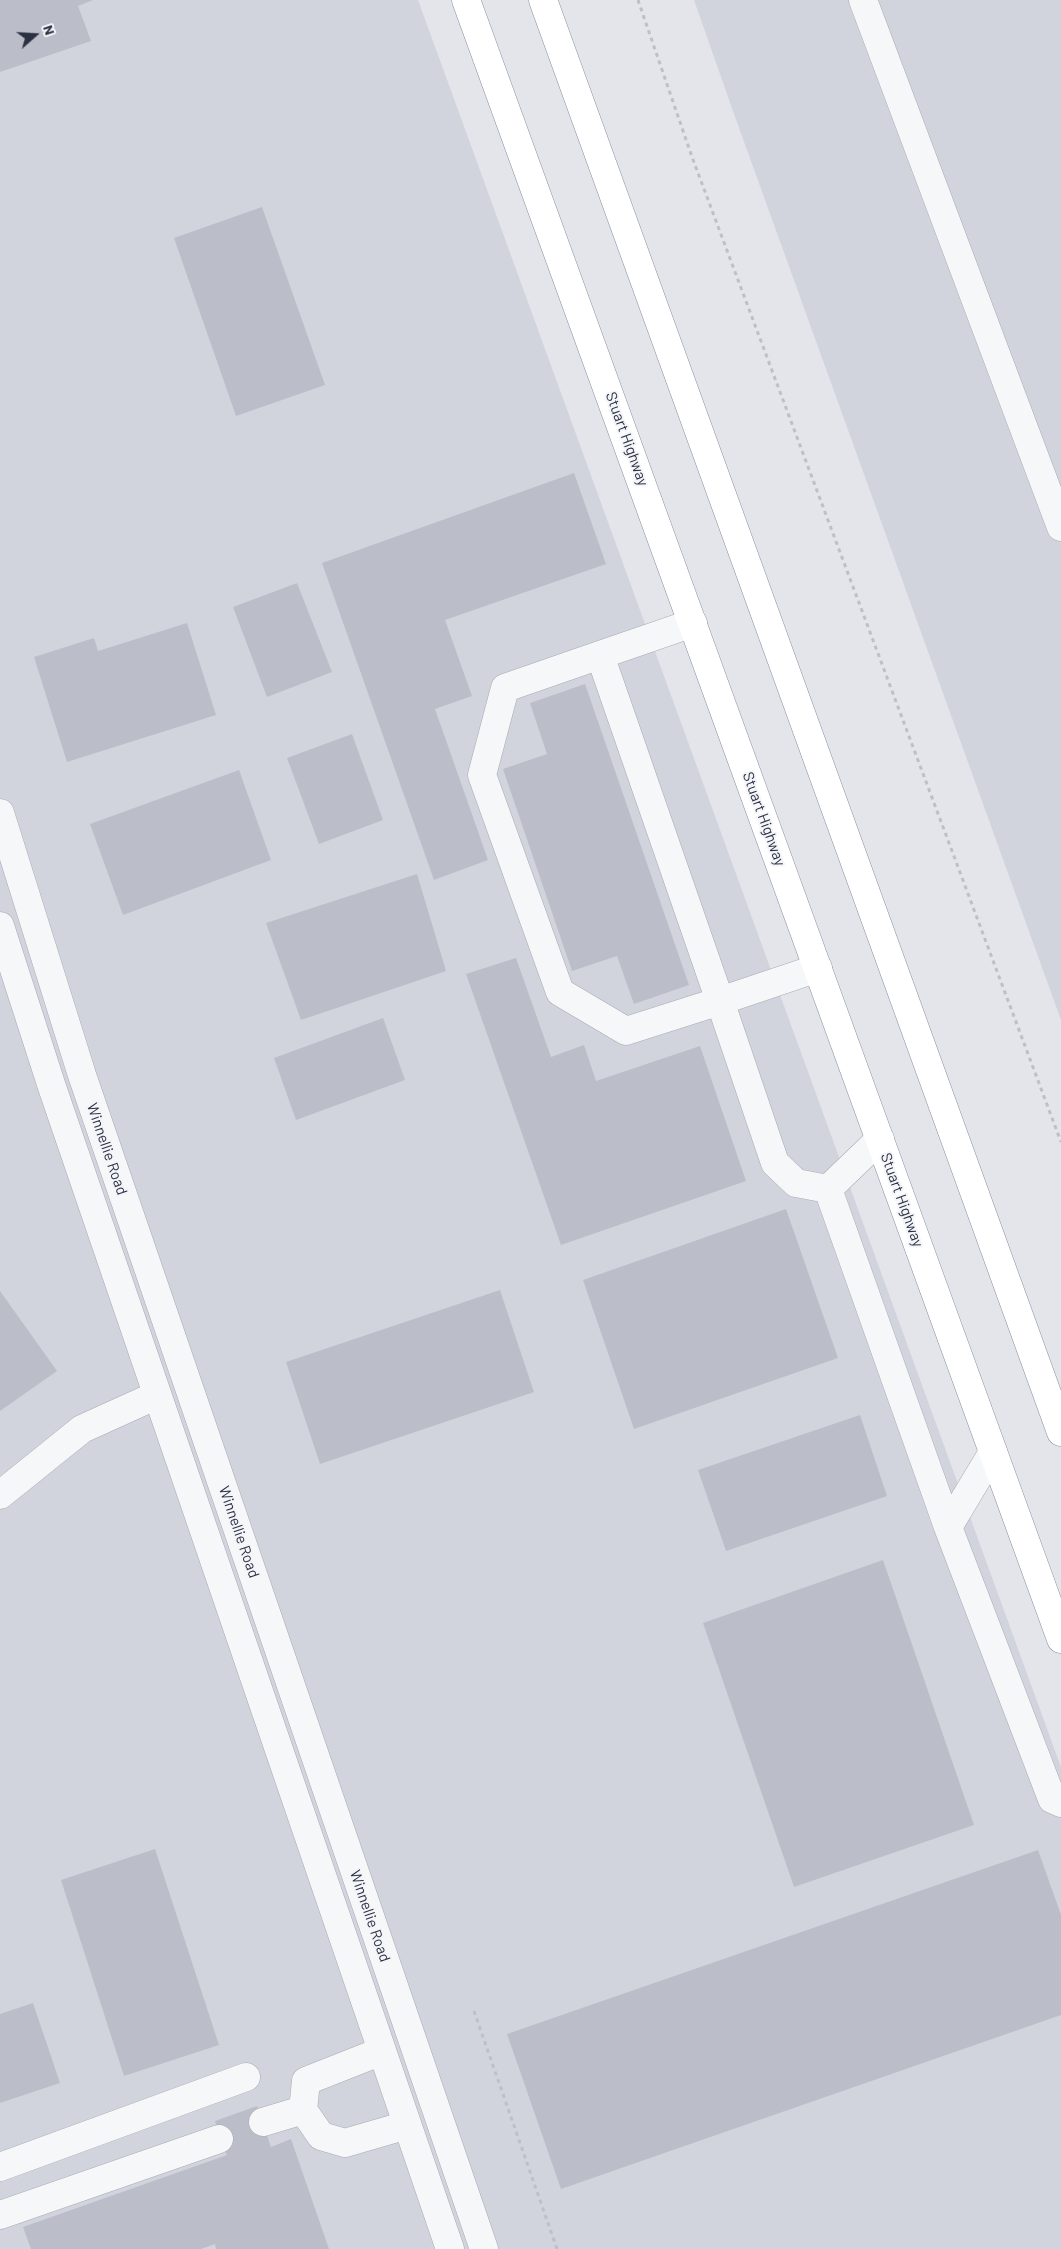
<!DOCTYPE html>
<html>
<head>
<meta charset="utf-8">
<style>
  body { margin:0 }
  #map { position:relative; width:1061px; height:2249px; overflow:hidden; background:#e3e5eb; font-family:Barlow,sans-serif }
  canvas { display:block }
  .north { position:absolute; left:10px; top:10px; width:50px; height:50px; -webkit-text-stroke:4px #f3f5f8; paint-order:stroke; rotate:71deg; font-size:14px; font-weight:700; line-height:20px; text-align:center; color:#2b3143 }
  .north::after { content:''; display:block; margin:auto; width:18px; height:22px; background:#2b3143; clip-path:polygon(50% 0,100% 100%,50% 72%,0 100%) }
</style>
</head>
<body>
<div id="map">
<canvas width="1061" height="2249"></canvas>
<div class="north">N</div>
</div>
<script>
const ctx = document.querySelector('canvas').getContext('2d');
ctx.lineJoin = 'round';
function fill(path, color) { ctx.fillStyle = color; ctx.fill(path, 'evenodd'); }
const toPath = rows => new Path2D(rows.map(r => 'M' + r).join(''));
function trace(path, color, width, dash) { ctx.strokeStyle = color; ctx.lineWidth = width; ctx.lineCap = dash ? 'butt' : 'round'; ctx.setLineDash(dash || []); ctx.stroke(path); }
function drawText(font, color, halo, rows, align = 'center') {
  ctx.font = font + ' Barlow,sans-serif'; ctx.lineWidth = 4; ctx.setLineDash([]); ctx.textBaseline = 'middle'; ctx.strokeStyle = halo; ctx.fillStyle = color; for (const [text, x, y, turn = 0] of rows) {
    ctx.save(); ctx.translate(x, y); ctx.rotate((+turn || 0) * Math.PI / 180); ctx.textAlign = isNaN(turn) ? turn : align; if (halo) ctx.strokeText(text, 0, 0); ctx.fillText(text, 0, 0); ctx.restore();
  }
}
const built = toPath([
  [0,0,418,0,1061,1767,1061,2249,0,2249],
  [694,0,1061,0,1061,1020,734,114]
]);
const building = toPath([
  [0,0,93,0,78,6,91,41,0,72],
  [262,207,325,385,236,416,174,238],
  [574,473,606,564,445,620,472,696,435,709,488,860,434,880,322,563],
  [297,583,332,672,267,697,233,607],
  [187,623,216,715,67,762,34,657,94,638,98,651],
  [585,684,689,985,634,1004,617,956,572,971,503,769,547,754,530,703],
  [352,734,383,820,319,844,287,758],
  [239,770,271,860,123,915,90,824],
  [417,874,446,971,301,1020,266,923],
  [516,958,551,1057,584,1045,596,1081,700,1046,746,1181,561,1245,466,974],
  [383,1018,405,1080,296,1120,274,1058],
  [786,1209,838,1358,634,1429,583,1280],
  [500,1290,534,1392,320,1464,286,1362],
  [0,1291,57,1371,0,1411],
  [860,1415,887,1496,726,1551,698,1470],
  [883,1560,974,1825,794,1887,703,1623],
  [155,1849,219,2045,124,2076,61,1880],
  [1038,1850,1061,1915,1061,2015,561,2189,507,2034],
  [33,2003,60,2083,0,2103,0,2014],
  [257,2106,271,2147,291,2139,329,2249,216,2249,215,2244,201,2249,31,2249,23,2227,227,2155,219,2139,215,2121]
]);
const path = toPath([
  [638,0,692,157,1061,1142],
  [474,2011,557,2249]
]);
const minor = toPath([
  [863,0,1061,527],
  [693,623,600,655,720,1001,818,968],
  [600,655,505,688,482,775,560,992,626,1031,720,1001,775,1163,796,1183,828,1189,948,1527,1052,1799,1061,1803],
  [0,813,82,1075,484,2249],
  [0,926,52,1087,450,2249],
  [828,1189,880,1139],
  [0,1495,82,1429,157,1395],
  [948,1527,993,1452],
  [303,2110,306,2081,382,2051],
  [263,2122,303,2110,321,2136,345,2143,407,2125],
  [0,2167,246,2077],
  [0,2215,219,2139]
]);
const highway = toPath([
  [466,0,1061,1639],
  [543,0,1061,1432]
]);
const streetNames = [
  ["Stuart Highway",627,439,70],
  ["Stuart Highway",764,819,70],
  ["Winnellie Road",107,1149,71],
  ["Stuart Highway",902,1200,70],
  ["Winnellie Road",239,1532,71],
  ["Winnellie Road",370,1916,71]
];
fill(built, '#d1d4dd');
fill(building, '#bbbec8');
trace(minor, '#a8abb5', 29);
trace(highway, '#8b91a1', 29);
trace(path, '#bdc0c6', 3, [4, 4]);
trace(minor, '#f6f7f9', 28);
trace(highway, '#fff', 28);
drawText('15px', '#2b3143', '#f3f5f8', streetNames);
</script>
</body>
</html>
